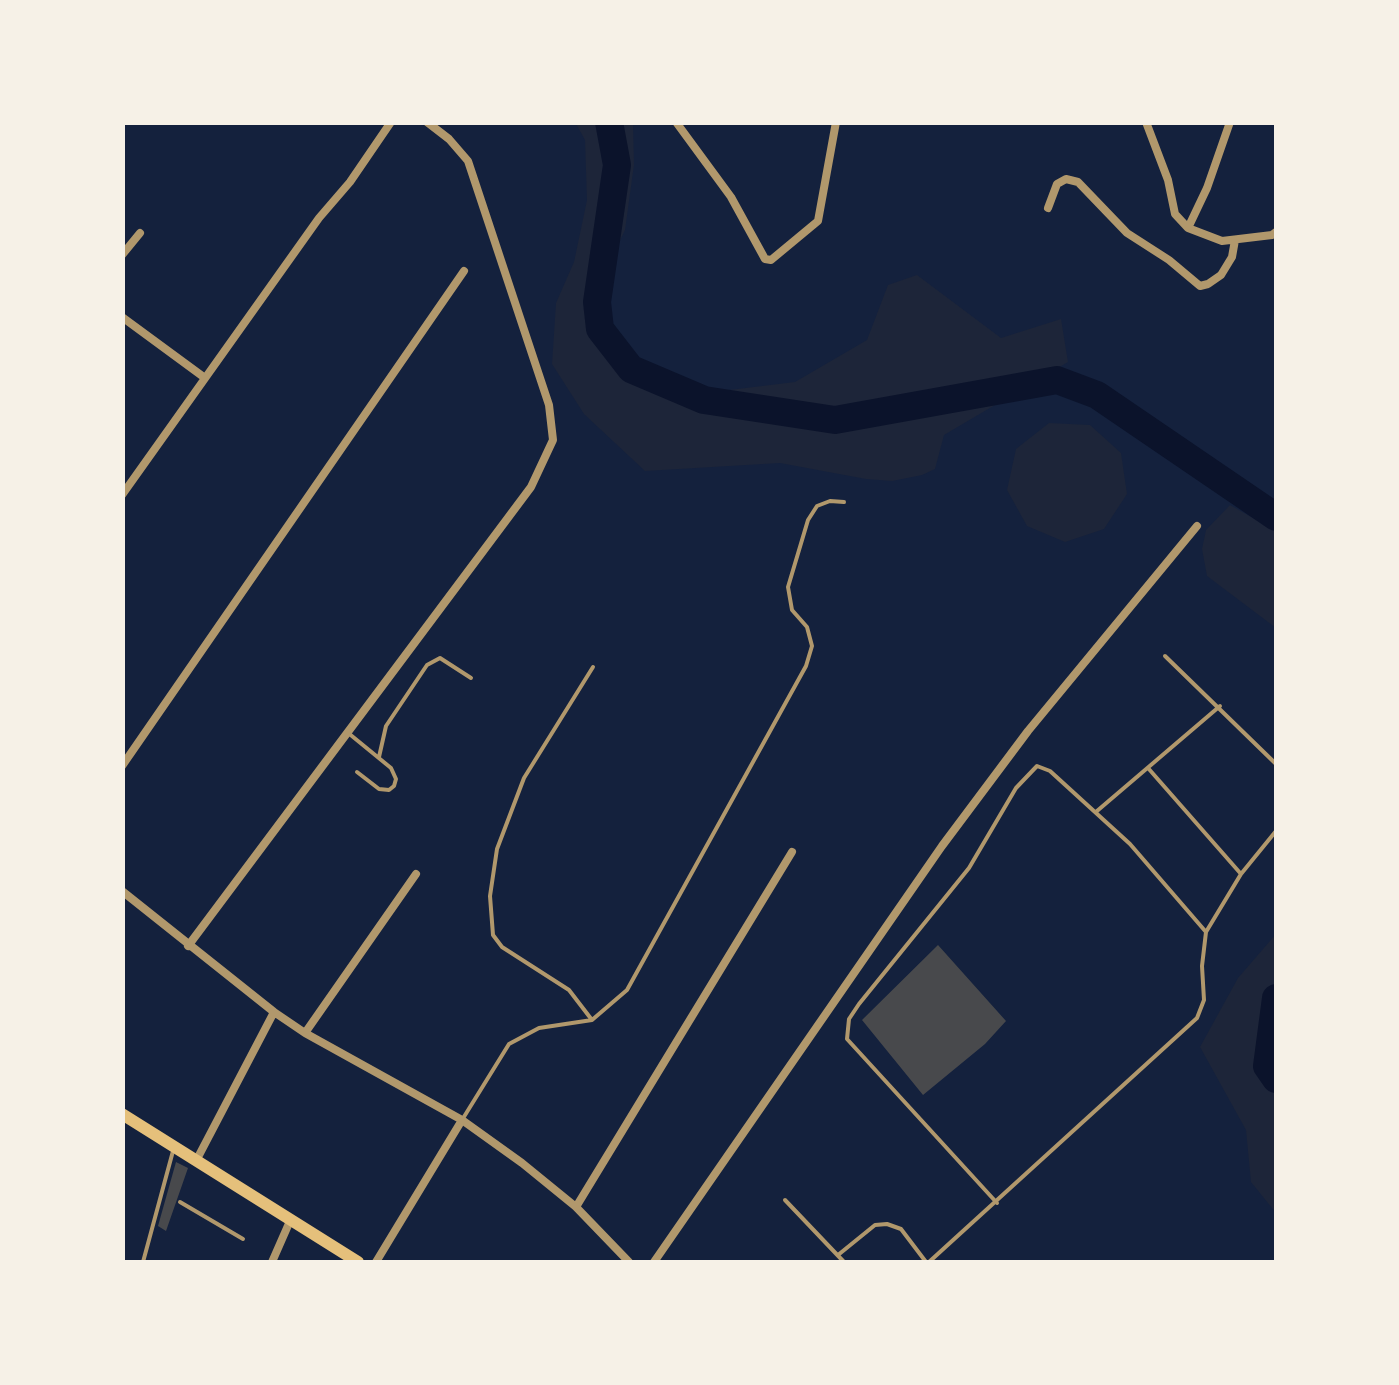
<!DOCTYPE html>
<html>
<head>
<meta charset="utf-8">
<style>
  body { margin:0 }
  #map { position:relative; width:1399px; height:1385px; overflow:hidden; background:#14213d; font-family:Overpass,sans-serif }
  canvas { display:block }
  .frame { position:absolute; inset:0; border:125px solid #f6f1e7; pointer-events:none }
</style>
</head>
<body>
<div id="map">
<canvas width="1399" height="1385"></canvas>
<div class="frame"></div>
</div>
<script>
const ctx = document.querySelector('canvas').getContext('2d');
ctx.lineJoin = 'round';
function fill(path, color) { ctx.fillStyle = color; ctx.fill(path, 'evenodd'); }
const toPath = rows => new Path2D(rows.map(r => 'M' + r).join(''));
function trace(path, color, width, dash) { ctx.strokeStyle = color; ctx.lineWidth = width; ctx.lineCap = dash ? 'butt' : 'round'; ctx.setLineDash(dash || []); ctx.stroke(path); }
const green = toPath([
  [575,122,633,123,634,165,625,230,593,298,601,352,637,380,691,400,721,391,795,382,867,340,888,285,917,275,1001,338,1061,319,1068,362,944,435,935,469,922,475,892,481,866,479,780,463,645,471,584,414,552,364,556,303,574,262,587,200,585,140],
  [1049,423,1090,425,1121,453,1127,494,1104,529,1065,542,1027,526,1007,490,1016,449],
  [1230,505,1276,531,1276,628,1207,576,1202,549,1206,530],
  [1276,934,1276,1213,1251,1182,1246,1130,1200,1047,1238,978]
]);
const river = toPath([
  [609,122,617,165,597,302,600,329,631,369,704,400,835,420,1057,380,1097,395,1276,517],
  [1276,998,1267,1066,1276,1079]
]);
const building = toPath([
  [938,945,1006,1021,985,1044,923,1095,862,1020],
  [176,1162,188,1168,166,1231,158,1226]
]);
const service = toPath([
  [1165,656,1276,764],
  [347,732,391,768,396,779,394,786,389,790,379,789,357,772],
  [379,757,386,726,427,665,440,658,471,678],
  [1148,768,1241,874],
  [1097,811,1220,706],
  [592,1020,569,990,502,947,493,935,490,896,497,849,524,778,593,667],
  [462,1120,509,1044,539,1028,592,1020,627,990,806,666,812,646,807,627,792,610,788,587,808,520,817,506,830,501,844,502],
  [785,1200,844,1262],
  [180,1202,243,1239],
  [997,1203,847,1039,849,1019,859,1004,969,868,1016,788,1037,766,1050,771,1130,844,1206,932],
  [838,1255,875,1225,887,1224,901,1229,926,1262],
  [143,1262,173,1151],
  [929,1262,1197,1018,1204,1000,1202,966,1206,932,1241,874,1276,831]
]);
const minor = toPath([
  [676,122,731,197,765,259,771,260,818,221,836,122],
  [1146,122,1168,180,1175,214,1188,228,1222,241,1272,235,1276,232],
  [1048,208,1057,184,1066,179,1078,182,1127,233,1169,260,1200,286,1208,284,1221,275,1232,257,1235,240],
  [1188,228,1207,188,1230,122],
  [122,255,140,233],
  [122,317,205,378],
  [122,495,319,218,350,182,391,122],
  [122,766,464,271],
  [122,891,274,1012,305,1033,462,1120,522,1163,576,1207,629,1262],
  [188,946,531,487,553,440,549,405,468,161,449,139,427,122],
  [305,1033,416,874],
  [196,1161,274,1012],
  [576,1207,792,852],
  [272,1262,290,1221],
  [376,1262,462,1120],
  [654,1262,942,846,1028,731,1197,526]
]);
const trunk = toPath([
  [122,1114,358,1262]
]);
fill(green, '#1d2539');
trace(river, '#0b132b', 28);
fill(building, '#48494c');
trace(service, '#b1986c', 4);
trace(minor, '#b1986c', 8);
trace(trunk, '#e5c07b', 12);
</script>
</body>
</html>
